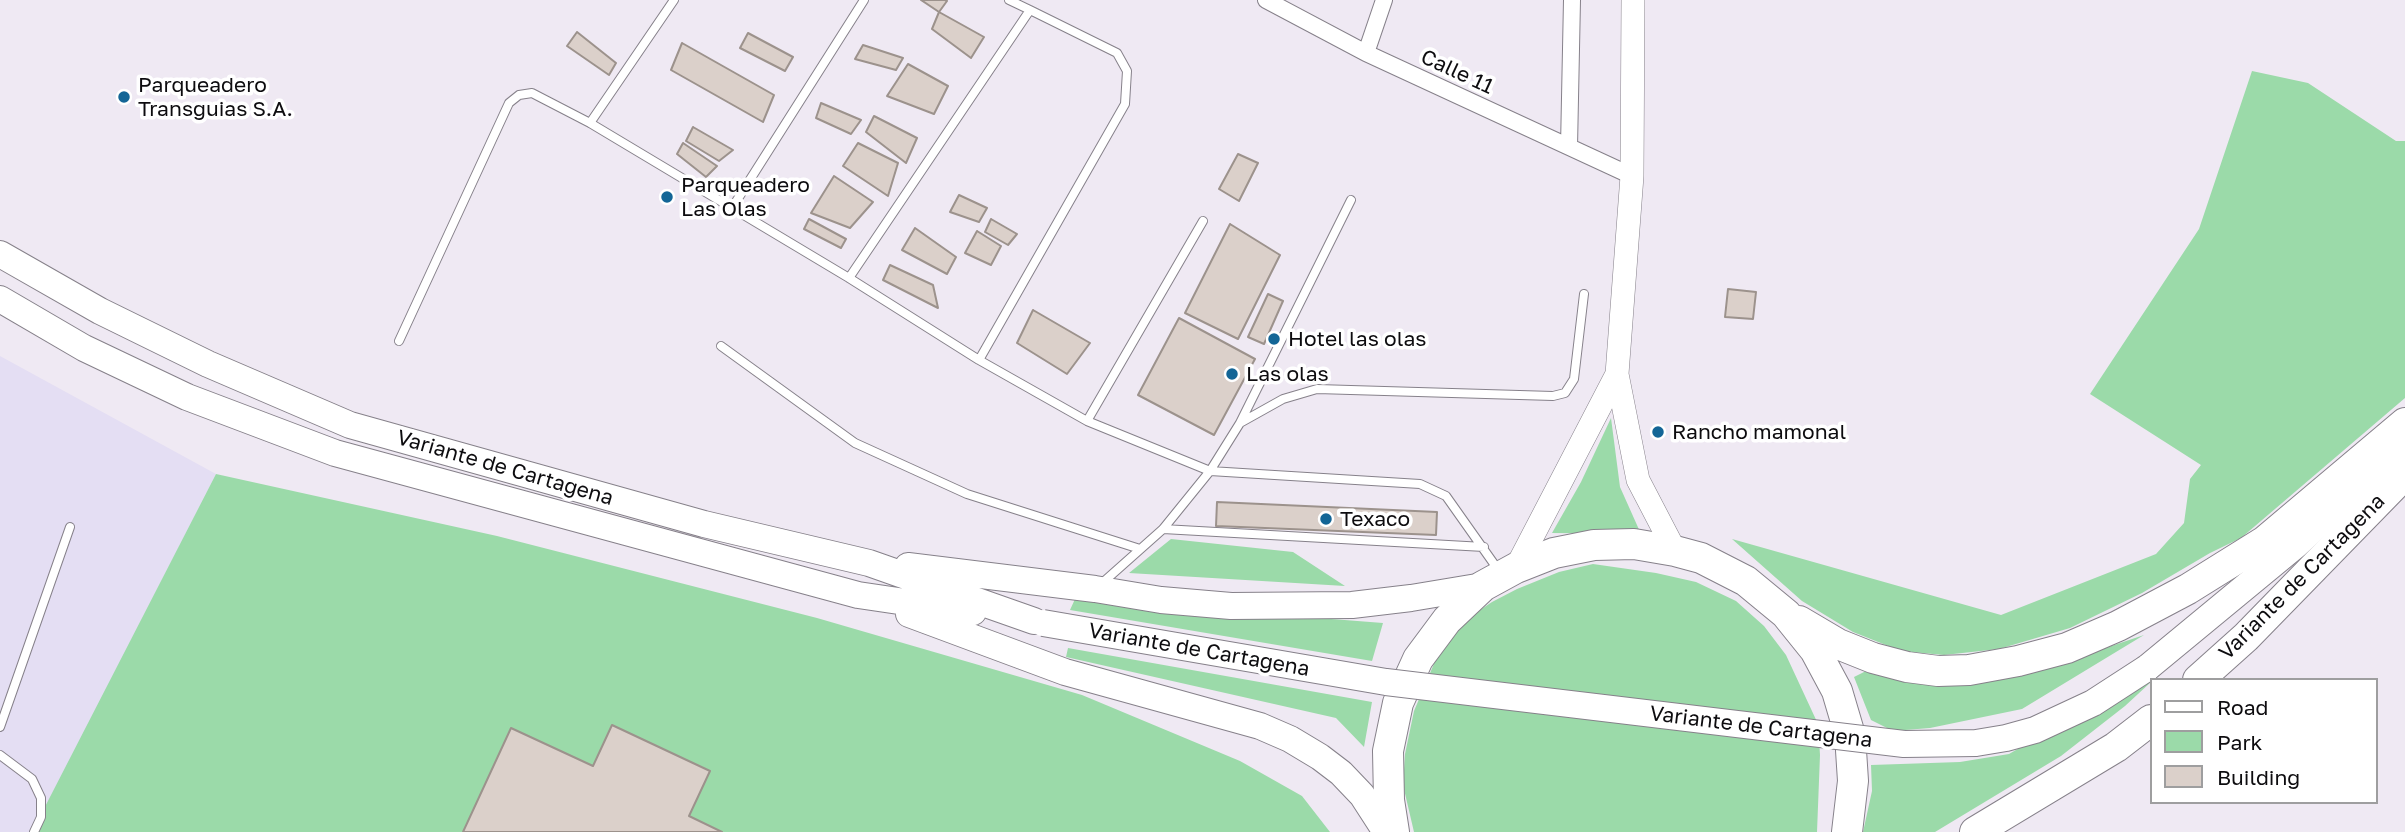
<!DOCTYPE html>
<html>
<head>
<meta charset="utf-8">
<style>
  body { margin:0 }
  #map { position:relative; width:2405px; height:832px; overflow:hidden; background:#efe9f3; font-family:"Golos Text",sans-serif }
  canvas { display:block }
  .legend { position:absolute; left:2150px; top:678px; width:228px; height:126px; box-sizing:border-box; background:#fff; border:2px solid #9e9e9f; margin:0; padding:9px 12px; list-style:none; font-size:21px; color:#0d0c0f }
  .legend li { display:flex; align-items:center; gap:14px; height:35px }
  .legend b { width:35px; border:2px solid #9e9e9f }
</style>
</head>
<body>
<div id="map">
<canvas width="2405" height="832"></canvas>
<ul class="legend">
<li><b style="height:9px;background:#fff"></b>Road</li>
<li><b style="height:19px;background:#9bdaa9"></b>Park</li>
<li><b style="height:19px;background:#dbd0ca"></b>Building</li>
</ul>
</div>
<script>
const ctx = document.querySelector('canvas').getContext('2d');
ctx.lineJoin = 'round';
function fill(path, color) { ctx.fillStyle = color; ctx.fill(path, 'evenodd'); }
const toPath = rows => new Path2D(rows.map(r => 'M' + r).join(''));
function trace(path, color, width, dash) { ctx.strokeStyle = color; ctx.lineWidth = width; ctx.lineCap = dash ? 'butt' : 'round'; ctx.setLineDash(dash || []); ctx.stroke(path); }
function drawText(font, color, halo, rows, align = 'center') {
  ctx.font = font + ' "Golos Text",sans-serif'; ctx.lineWidth = 7; ctx.setLineDash([]); ctx.textBaseline = 'middle'; ctx.strokeStyle = halo; ctx.fillStyle = color; for (const [text, x, y, turn = 0] of rows) {
    ctx.save(); ctx.translate(x, y); ctx.rotate((+turn || 0) * Math.PI / 180); ctx.textAlign = isNaN(turn) ? turn : align; if (halo) ctx.strokeText(text, 0, 0); ctx.fillText(text, 0, 0); ctx.restore();
  }
}
const industrial = toPath([
  [0,356,216,474,34,832,0,832]
]);
const green = toPath([
  [2252,71,2308,83,2396,141,2405,141,2405,398,2241,538,2210,553,2142,593,2070,628,1999,649,1944,655,1901,651,1853,632,1802,601,1732,539,2001,615,2156,554,2184,523,2190,479,2201,465,2090,394,2199,229],
  [1611,418,1620,487,1641,534,1552,533,1581,482],
  [216,474,497,536,817,618,1082,695,1240,761,1302,796,1330,832,32,832],
  [1171,539,1293,552,1345,586,1129,573],
  [1593,564,1656,573,1696,582,1736,601,1764,626,1786,655,1818,724,1820,755,1817,832,1414,832,1403,785,1405,754,1414,711,1436,659,1468,618,1492,602,1517,589,1559,572],
  [1075,599,1383,623,1372,661,1070,610],
  [2229,613,2154,680,2151,680,2151,682,2125,706,2061,756,1935,832,1863,832,1872,791,1871,765,1960,762,2009,754,2047,732],
  [2144,635,2022,709,1930,728,1893,731,1871,720,1854,677,1872,668,1948,686,2031,673],
  [1068,648,1372,702,1364,747,1336,718,1066,657]
]);
const building = toPath([
  [921,0,945,0,947,1,939,12,921,0],
  [939,12,984,37,971,58,932,29,939,12],
  [577,32,616,63,609,75,567,46,577,32],
  [748,33,793,57,785,71,740,48,748,33],
  [682,43,774,95,763,122,671,70,682,43],
  [863,45,903,58,896,70,855,59,863,45],
  [908,64,948,86,934,114,887,96,908,64],
  [821,103,861,120,851,134,816,118,821,103],
  [874,116,917,138,906,163,866,132,874,116],
  [693,127,733,150,719,161,686,141,693,127],
  [683,143,717,166,706,177,677,154,683,143],
  [858,143,898,163,888,196,843,166,858,143],
  [1238,154,1258,163,1239,201,1219,189,1238,154],
  [834,176,873,202,850,228,811,213,834,176],
  [959,195,987,208,979,222,950,212,959,195],
  [809,219,846,239,841,248,804,229,809,219],
  [991,219,1017,234,1008,245,985,232,991,219],
  [1230,224,1280,255,1238,339,1185,313,1230,224],
  [915,228,956,257,947,274,902,250,915,228],
  [977,231,1001,246,991,265,965,253,977,231],
  [890,265,933,285,938,308,883,280,890,265],
  [1728,289,1756,292,1753,319,1725,317,1728,289],
  [1268,294,1283,301,1264,344,1248,337,1268,294],
  [1033,310,1090,343,1067,374,1017,343,1033,310],
  [1179,318,1255,359,1214,435,1138,395,1179,318],
  [1217,502,1437,512,1436,535,1216,526,1217,502],
  [612,725,710,771,689,816,722,832,463,832,511,728,593,766,612,725]
]);
const lane = toPath([
  [1009,0,1030,10],
  [590,123,674,0],
  [732,208,864,0],
  [849,278,1030,10,1117,53,1127,71,1125,104,979,360],
  [399,341,509,103,519,95,532,93,590,123,849,278,979,360,1087,421,1210,471,1420,484,1446,496,1499,571],
  [721,346,855,443,967,494,1140,549],
  [1087,421,1203,221],
  [1240,423,1351,200],
  [1163,529,1484,547],
  [1100,585,1163,529,1210,471,1240,423,1283,399,1317,389,1553,396,1565,393,1574,379,1584,294],
  [0,727,70,527],
  [0,755,32,779,41,798,41,817,34,832]
]);
const street = toPath([
  [1266,0,1366,53,1632,176],
  [1366,53,1384,0],
  [1569,147,1572,0]
]);
const secondary = toPath([
  [1633,0,1632,176,1617,374,1638,480,1675,551],
  [1516,568,1617,374]
]);
const primary = toPath([
  [0,254,100,311,208,364,350,425,704,524,869,563,1034,621],
  [0,299,84,348,187,397,335,453,858,595,973,612],
  [908,566,1095,589,1161,600,1231,606,1352,605,1411,598,1483,586],
  [909,614,1065,672,1260,726,1290,739,1320,757,1341,773,1362,795,1386,832],
  [2147,668,2296,545,2396,452,2405,441]
]);
const highway = toPath([
  [1799,621,1838,644,1873,658,1907,667,1938,671,1969,670,2018,661,2067,648,2118,626,2188,589,2265,541,2405,423],
  [2198,680,2246,637,2405,474],
  [1394,832,1389,800,1388,751,1398,703,1418,659,1447,620,1483,586,1516,568,1554,553,1594,545,1634,544,1675,551,1701,558,1746,581,1786,614,1815,650,1837,691,1850,735,1853,781,1847,832],
  [1975,832,2116,747,2151,720]
]);
const primaryBridge = toPath([
  [1043,623,1386,682,1904,744,1976,743,2006,738,2035,730,2093,703,2147,668]
]);
const markers = [
  [124,97,7,"#136596"],
  [667,197,7,"#136596"],
  [1274,339,7,"#136596"],
  [1232,374,7,"#136596"],
  [1658,432,7,"#136596"],
  [1326,519,7,"#136596"]
];
const streetNames = [
  ["Calle 11",1457,72,25],
  ["Variante de Cartagena",505,468,16],
  ["Variante de Cartagena",2302,577,-45],
  ["Variante de Cartagena",1199,650,10],
  ["Variante de Cartagena",1761,727,7]
];
const poiNames = [
  ["Parqueadero",138,85],
  ["Transguias S.A.",138,109],
  ["Parqueadero",681,185],
  ["Las Olas",681,209],
  ["Hotel las olas",1288,339],
  ["Las olas",1246,374],
  ["Rancho mamonal",1672,432],
  ["Texaco",1340,519]
];
fill(industrial, '#e4def3');
fill(green, '#9bdaa9');
fill(building, '#dbd0ca');
trace(building, '#9c928c', 2);
trace(lane, '#86818a', 10);
trace(street, '#86818a', 18);
trace(secondary, '#86818a', 24);
trace(primary, '#86818a', 28);
trace(highway, '#86818a', 32);
trace(lane, '#fff', 8);
trace(street, '#fff', 16);
trace(secondary, '#fff', 23);
trace(primary, '#fff', 26);
trace(highway, '#fff', 30);
trace(primaryBridge, '#86818a', 28, []);
trace(primaryBridge, '#fff', 26);
for (const [x, y, r, color] of markers) { const dot = new Path2D(); dot.arc(x, y, r, 0, 2 * Math.PI); ctx.fillStyle = color; ctx.fill(dot); trace(dot, '#fff', 2.5); }
drawText('21px', '#0d0c0f', '#fff', streetNames);
drawText('21px', '#0d0c0f', '#fff', poiNames, 'left');
</script>
</body>
</html>
